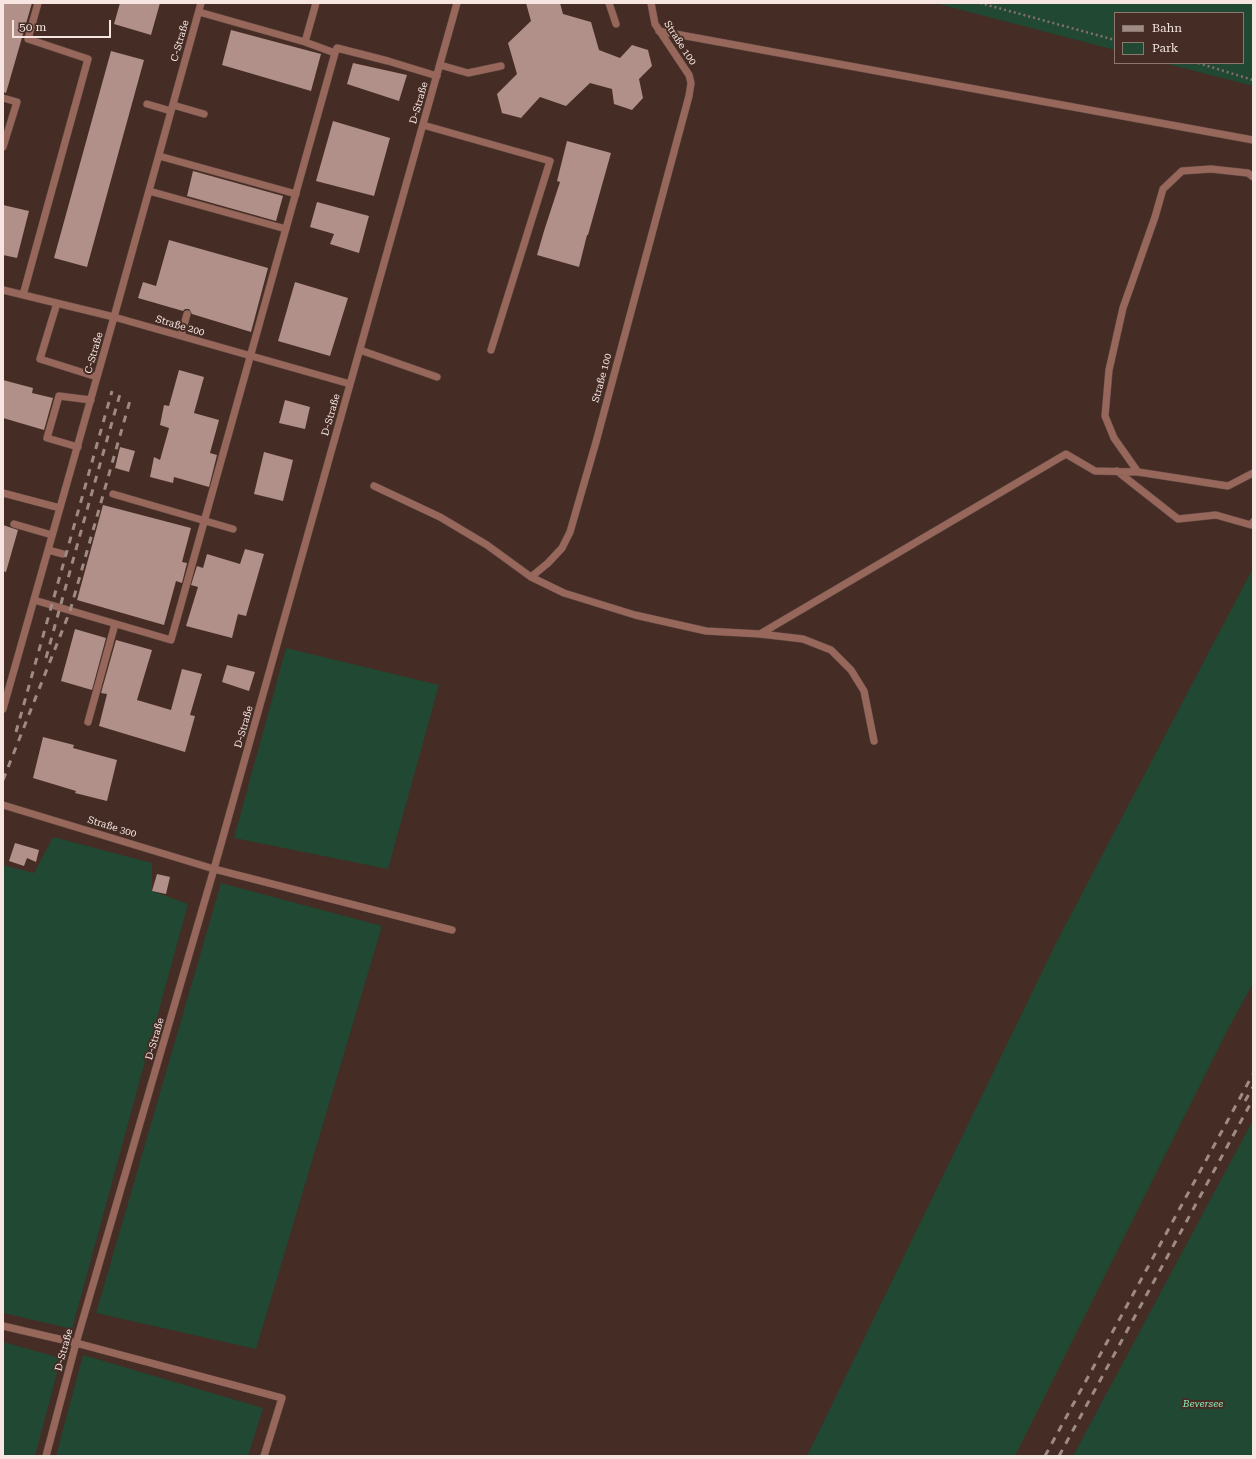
<!DOCTYPE html>
<html>
<head>
<meta charset="utf-8">
<style>
  body { margin:0 }
  #map { position:relative; width:1256px; height:1459px; overflow:hidden; background:#452c25; font-family:"Roboto Serif",serif }
  canvas { display:block }
  .frame { position:absolute; inset:0; border:4px solid #f6e5e1; pointer-events:none }
  .legend { position:absolute; left:1114px; top:12px; width:130px; height:52px; box-sizing:border-box; background:#452c25; border:1px solid #8c7670; margin:0; padding:5px 7px; list-style:none; font-size:12px; color:#f6e5e1 }
  .legend li { display:flex; align-items:center; gap:8px; height:20px }
  .legend b { width:20px; border:1px solid #8c7670 }
  .scale { position:absolute; left:12px; top:20px; width:99px; height:18px; box-sizing:border-box; border:2px solid #f6e5e1; border-top:0; padding-left:5px; font-size:12px; line-height:14px; white-space:nowrap; color:#f6e5e1; -webkit-text-stroke:3px #452c25; paint-order:stroke }
</style>
</head>
<body>
<div id="map">
<canvas width="1256" height="1459"></canvas>
<div class="frame"></div>
<ul class="legend">
<li><b style="height:5px;background:#9f8a84"></b>Bahn</li>
<li><b style="height:11px;background:#204832"></b>Park</li>
</ul>
<div class="scale">50 m</div>
</div>
<script>
const ctx = document.querySelector('canvas').getContext('2d');
ctx.lineJoin = 'round';
function fill(path, color) { ctx.fillStyle = color; ctx.fill(path, 'evenodd'); }
const toPath = rows => new Path2D(rows.map(r => 'M' + r).join(''));
function trace(path, color, width, dash) { ctx.strokeStyle = color; ctx.lineWidth = width; ctx.lineCap = dash ? 'butt' : 'round'; ctx.setLineDash(dash || []); ctx.stroke(path); }
function drawText(font, color, halo, rows, align = 'center') {
  ctx.font = font + ' "Roboto Serif",serif'; ctx.lineWidth = 4; ctx.setLineDash([]); ctx.textBaseline = 'middle'; ctx.strokeStyle = halo; ctx.fillStyle = color; for (const [text, x, y, turn = 0] of rows) {
    ctx.save(); ctx.translate(x, y); ctx.rotate((+turn || 0) * Math.PI / 180); ctx.textAlign = isNaN(turn) ? turn : align; if (halo) ctx.strokeText(text, 0, 0); ctx.fillText(text, 0, 0); ctx.restore();
  }
}
const green = toPath([
  [935,3,1253,3,1253,86,1164,63,1243,63,1243,13,1115,13,1115,50],
  [1253,568,1253,983,1227,1031,1015,1456,807,1456,1056,943],
  [286,648,439,685,388,869,234,838],
  [53,837,152,863,152,891,188,904,72,1329,3,1313,3,865,34,873],
  [221,883,382,926,256,1349,96,1313],
  [1253,1120,1253,1456,1073,1456],
  [3,1342,61,1358,35,1456,3,1456],
  [83,1355,263,1408,248,1456,56,1456]
]);
const building = toPath([
  [3,3,32,3,6,93,3,92],
  [120,3,160,3,151,35,114,24],
  [526,3,560,3,563,14,591,22,599,50,620,58,632,45,648,50,652,66,639,79,643,98,632,110,614,104,612,89,590,83,566,106,540,97,521,118,502,113,497,94,517,74,508,43,531,21],
  [231,30,321,54,311,91,222,65],
  [111,51,144,60,87,267,54,258],
  [353,63,407,75,399,101,347,84],
  [333,121,390,138,374,196,316,181],
  [567,141,611,153,588,235,587,235,579,267,537,255,544,231,560,182,557,181],
  [193,171,283,196,276,221,187,196],
  [317,202,369,216,359,253,330,244,334,234,310,227],
  [3,205,29,211,17,258,3,255],
  [169,240,268,268,251,332,192,314,189,309,185,309,183,311,138,298,143,282,156,286],
  [295,282,348,298,330,356,278,341],
  [179,370,204,377,194,413,219,420,210,453,217,455,209,487,174,477,173,483,150,477,154,457,160,460,169,428,160,425,164,405,169,406],
  [3,380,33,388,32,393,53,398,44,430,3,418],
  [285,400,310,407,305,429,279,423],
  [120,447,135,451,129,472,115,468],
  [264,452,293,460,283,501,254,494],
  [103,505,191,528,182,562,187,563,182,583,176,581,164,625,77,600],
  [3,525,18,530,6,572,3,571],
  [245,549,264,554,246,616,238,614,232,638,186,626,198,587,191,585,197,566,203,568,207,554,240,564],
  [75,629,106,638,92,690,61,681],
  [116,640,152,650,137,700,171,710,182,669,202,674,190,715,195,716,185,752,99,726,107,694,101,693],
  [227,665,255,672,249,691,222,682],
  [43,737,74,745,73,748,117,760,107,801,75,793,76,791,33,778],
  [15,843,39,850,36,862,27,858,24,866,9,861],
  [157,874,170,877,166,894,152,891]
]);
const path = toPath([
  [980,3,1115,40],
  [1198,63,1253,80]
]);
const lane = toPath([
  [609,3,616,24],
  [199,12,305,42],
  [659,31,1253,140],
  [335,53,337,48,388,61,437,76],
  [440,65,468,73,501,66],
  [3,98,17,102,3,147],
  [147,104,171,111],
  [173,105,204,114],
  [423,125,550,161,491,350],
  [159,156,296,194],
  [149,191,286,229],
  [3,290,114,317,350,384],
  [23,295,88,59,28,39,38,3],
  [57,303,40,359,97,377],
  [181,336,187,314],
  [360,350,437,377],
  [78,447,47,438,59,396,91,400],
  [1117,471,1178,519,1216,515,1251,525,1253,522],
  [1138,472,1114,438,1105,416,1109,370,1123,308,1155,217,1163,189,1182,171,1211,169,1248,173,1253,177],
  [374,486,440,517,487,545,531,577,548,563,562,548,570,532,596,442,689,96,691,83,689,75,655,24,651,3],
  [3,493,60,508],
  [113,494,233,529],
  [14,524,52,535],
  [48,550,63,554],
  [531,577,564,593,635,615,706,631,760,634,803,639,831,650,851,670,864,691,874,741],
  [34,600,171,640,335,53,305,42,316,3],
  [760,634,1066,454,1095,471,1138,472,1228,486,1253,473],
  [3,709,114,317,201,3],
  [88,722,115,624],
  [3,805,214,869,452,930],
  [3,1326,76,1343,282,1398,264,1456],
  [46,1456,76,1343,214,869,457,3]
]);
const rail = toPath([
  [46,658,83,524,120,394],
  [16,732,112,391],
  [3,780,70,611,131,397],
  [1245,1101,1253,1087],
  [1045,1456,1253,1074],
  [1059,1456,1253,1099]
]);
const streetNames = [
  ["C-Straße",180,41,-74],
  ["Straße 100",680,43,57],
  ["D-Straße",419,103,-74],
  ["Straße 200",180,326,16],
  ["C-Straße",94,353,-74],
  ["Straße 100",602,378,-75],
  ["D-Straße",331,415,-74],
  ["D-Straße",244,727,-74],
  ["Straße 300",112,827,17],
  ["D-Straße",155,1039,-74],
  ["D-Straße",64,1350,-75]
];
const parkNames = [
  ["Beversee",1203,1404]
];
fill(green, '#204832');
fill(building, '#b09088');
trace(lane, '#614a43', 8);
trace(path, '#856f69', 2.5, [2, 3]);
trace(lane, '#96675a', 7);
trace(rail, '#9f8a84', 3, [7, 7]);
drawText('10px', '#f6e5e1', '#452c25', streetNames);
drawText('italic 10px', '#8fe8b5', '#452c25', parkNames);
</script>
</body>
</html>
